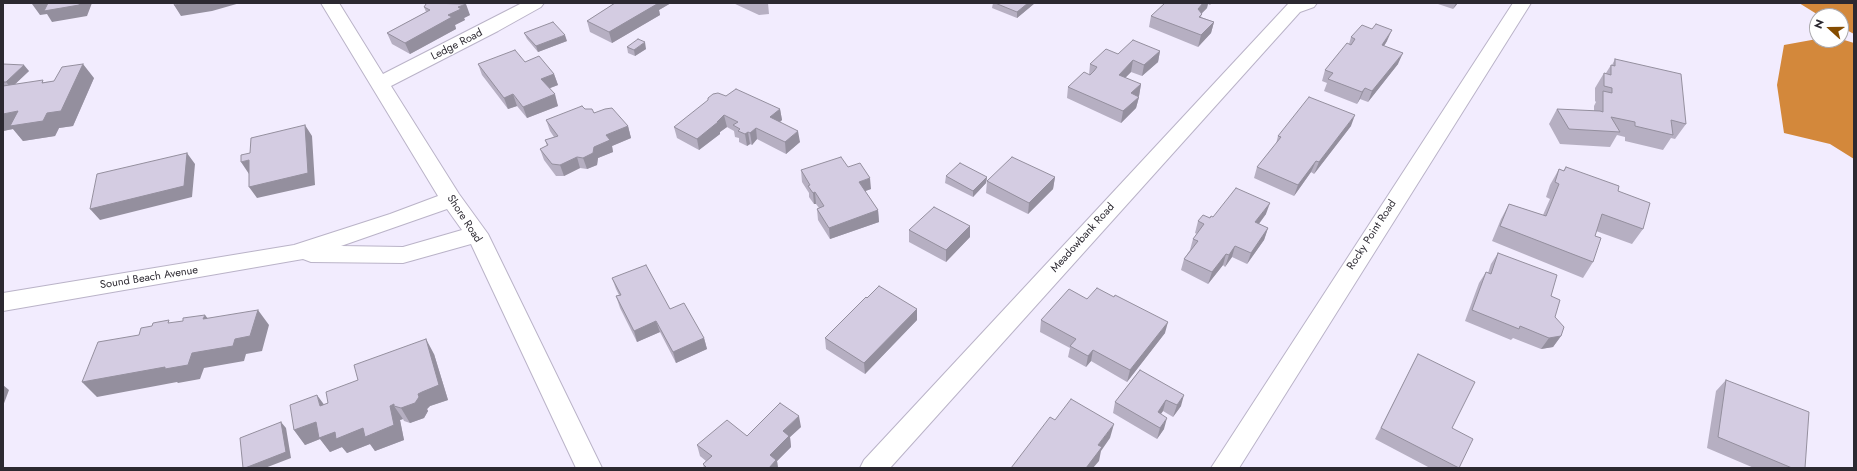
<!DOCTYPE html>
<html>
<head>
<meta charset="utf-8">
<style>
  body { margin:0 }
  #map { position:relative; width:1857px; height:471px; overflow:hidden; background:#f2ecfe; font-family:Jost,sans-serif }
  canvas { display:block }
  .frame { position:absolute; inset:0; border:4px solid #2c2931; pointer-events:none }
  .north { position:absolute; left:1809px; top:8px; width:40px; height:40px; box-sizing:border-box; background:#fff; border:1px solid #aba9ad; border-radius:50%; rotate:291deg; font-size:11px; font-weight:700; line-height:16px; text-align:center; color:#2c2931 }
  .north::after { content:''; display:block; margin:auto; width:14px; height:18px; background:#854c00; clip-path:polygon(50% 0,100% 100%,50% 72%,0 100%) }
</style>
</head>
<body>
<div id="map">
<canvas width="1857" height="471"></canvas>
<div class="frame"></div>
<div class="north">N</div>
</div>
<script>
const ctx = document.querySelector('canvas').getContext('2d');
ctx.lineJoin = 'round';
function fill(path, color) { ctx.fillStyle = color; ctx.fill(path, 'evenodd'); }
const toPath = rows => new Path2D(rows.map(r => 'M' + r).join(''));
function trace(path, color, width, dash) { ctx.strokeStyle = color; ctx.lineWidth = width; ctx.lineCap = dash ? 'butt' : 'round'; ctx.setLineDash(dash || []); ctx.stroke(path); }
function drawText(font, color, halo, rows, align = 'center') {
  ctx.font = font + ' Jost,sans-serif'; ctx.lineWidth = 3; ctx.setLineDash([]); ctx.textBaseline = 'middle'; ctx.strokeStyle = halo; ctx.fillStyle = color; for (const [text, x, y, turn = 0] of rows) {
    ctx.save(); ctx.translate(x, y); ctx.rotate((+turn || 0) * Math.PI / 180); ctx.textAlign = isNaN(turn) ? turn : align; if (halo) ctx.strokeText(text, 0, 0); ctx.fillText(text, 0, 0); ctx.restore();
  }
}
const water = toPath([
  [1799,3,1854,3,1854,34,1841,27,1841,16,1820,16],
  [1817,39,1817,40,1841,39,1854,43,1854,159,1830,144,1784,133,1777,85,1784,45]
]);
const minor = toPath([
  [321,3,339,3,383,74,522,3,544,3,541,7,498,31,391,86,459,194,488,234,602,468,576,468,471,244,403,263,311,262,303,259,3,311,3,293,294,245,390,214,438,196,321,3],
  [447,209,462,230,403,247,341,246,447,209],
  [1292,3,1317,3,1314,7,1300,12,890,468,860,468,864,460,1288,4,1292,3],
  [1513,3,1531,3,1239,468,1211,468,1513,3]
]);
const wall = toPath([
  [615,3,671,3,659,10,660,15,612,43,590,32,587,21],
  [733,3,768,3,769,14,759,15],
  [993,3,1035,3,1017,18,992,8],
  [1165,3,1212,3,1210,5,1208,4,1207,8,1202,13,1201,17,1214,22,1211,33,1198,47,1149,27,1151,16],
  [1435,3,1458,3,1453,9],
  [424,7,470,15,464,18,465,20,455,25,456,29,410,54,392,44,387,33,426,12],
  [524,33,567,41,538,52,527,39],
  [1351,37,1387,41,1384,46,1398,64,1368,102,1360,99,1357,104,1324,91,1327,83,1322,81,1325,70,1349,44],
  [627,47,646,49,635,56,628,53],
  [1160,51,1158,62,1142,76,1131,72,1125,78,1141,84,1139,96,1138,96,1139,97,1136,108,1121,123,1067,98,1068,87,1089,75,1090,64,1118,54],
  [1615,59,1686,124,1675,139,1671,138,1663,150,1625,141,1625,137,1617,135,1610,147,1560,144,1549,124,1557,109,1594,111,1594,106,1596,102,1595,101,1595,88,1604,73,1606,73,1611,65,1612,65],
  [3,64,29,71,15,84,45,82,94,78,73,126,59,128,55,136,23,141,13,129,3,131],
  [478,64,554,74,558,85,550,88,558,106,527,118,517,106,508,109,482,75],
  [726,96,780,109,782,120,780,122,800,142,786,154,757,139,752,145,750,144,747,146,739,142,739,138,735,137,734,131,727,127,720,132,720,134,699,150,677,138,674,127],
  [585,109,628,126,631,138,612,146,613,152,598,158,597,165,587,169,580,168,564,176,556,176,544,160,540,149,547,146,545,140,554,137,550,131,546,120],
  [1351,126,1314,174,1311,172,1294,196,1254,178,1257,167,1276,144,1278,136],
  [848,167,871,189,865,191,878,210,879,222,830,239,818,220,817,209,819,208,816,204,814,204,809,197,809,193,802,182,801,170],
  [1566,167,1618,191,1643,229,1632,244,1596,231,1595,236,1593,262,1583,278,1492,241,1501,219,1509,204,1543,215,1550,199,1546,197,1550,185,1559,169,1563,171],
  [946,176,987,177,986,183,973,197,945,183],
  [1055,177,1053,189,1028,214,986,193,987,181],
  [1266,214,1259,224,1268,228,1264,240,1247,264,1232,257,1225,267,1223,265,1208,284,1181,270,1184,259,1190,250,1193,239,1197,234,1195,233,1198,221,1213,217],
  [970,226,970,237,946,262,909,242,909,230],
  [1498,253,1551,296,1555,317,1561,336,1553,347,1541,349,1513,338,1511,340,1465,321,1479,283,1486,272,1488,273,1491,264],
  [612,278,670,309,704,338,707,349,676,363,660,332,637,342,620,308,616,296,619,295,616,289],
  [1087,299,1165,333,1127,382,1091,361,1086,367,1068,357,1070,348,1040,332,1041,320],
  [917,320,865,374,826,349,825,338],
  [434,354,448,400,430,406,427,409,428,411,424,418,410,423,404,421,403,419,400,420,404,440,375,451,370,444,347,453,342,447,330,452,320,439,305,445,294,430,324,405],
  [1418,354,1452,428,1459,468,1430,468,1375,439,1412,366],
  [1140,370,1181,406,1173,417,1163,411,1161,414,1164,429,1157,439,1113,413,1115,402],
  [1726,380,1805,468,1754,468,1707,448,1716,391],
  [801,427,790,437,791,447,777,461,778,468,704,468,703,464,706,461,700,456,697,445,747,436]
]);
const shadedWall = toPath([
  [40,3,92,3,87,16,52,22,47,14,40,15,32,4],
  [186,3,240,3,212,11,181,16,174,5],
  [653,3,671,3,659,10,660,15,612,43,609,32],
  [1028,3,1035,3,1017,18,1017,12],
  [1203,3,1208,3,1207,8,1195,20,1198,9],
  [1456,3,1458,3,1453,9],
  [466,4,470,15,464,18,465,20,455,25,456,29,410,54,405,43,448,15,458,7],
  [1214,22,1211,33,1198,47,1201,35],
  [1392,30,1387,41,1377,57,1382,45],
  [565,35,567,41,538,52,536,46],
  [645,42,646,49,635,56,634,50],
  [1160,51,1158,62,1142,76,1144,65],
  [1403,53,1398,64,1368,102,1372,91],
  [1133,60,1131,72,1117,86,1119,75],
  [83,64,94,78,73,126,59,128,55,136,23,141,13,129,3,131,3,114,18,111,47,113],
  [24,65,29,71,11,88,6,82],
  [554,74,558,85,545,90,541,79],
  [1141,84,1139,96,1129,105,1131,93],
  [1365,88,1360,99,1357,104,1362,92],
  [513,94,517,106,508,109,504,98],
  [555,94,558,106,527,118,523,107],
  [1139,97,1136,108,1121,123,1123,111],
  [780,109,782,120,771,129,770,117],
  [724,115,727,127,720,132,720,134,699,150,697,139],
  [1355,115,1351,126,1314,174,1319,162],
  [305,125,312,136,315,185,257,198,249,187],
  [628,126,631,138,612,146,613,152,598,158,597,165,587,169,583,158,606,135],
  [756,128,757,139,752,145,750,133],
  [798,131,800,142,786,154,785,142],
  [748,132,750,144,747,146,745,134],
  [187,153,195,164,192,197,100,220,90,209],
  [577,157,580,168,564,176,560,165],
  [249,160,257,172,249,174,241,162],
  [1316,161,1311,172,1294,196,1298,185],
  [987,177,986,183,973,197,973,191],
  [1055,177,1053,189,1028,214,1029,203],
  [870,178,871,189,860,193,859,182],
  [815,192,816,204,814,204,813,193],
  [1270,203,1266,214,1251,234,1255,222],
  [878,210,879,222,830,239,829,228],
  [970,226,970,237,946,262,946,250],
  [1268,228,1264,240,1247,264,1251,253],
  [1235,246,1232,257,1225,267,1229,255],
  [1226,254,1223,265,1208,284,1212,272],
  [917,309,917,320,865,374,864,363],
  [258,310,269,325,262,351,246,354,244,361,204,368,200,379,178,383,177,382,97,397,82,382,192,353,235,339],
  [205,315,217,330,203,319],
  [656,321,660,332,637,342,634,331],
  [1168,322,1165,333,1127,382,1130,370],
  [1561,336,1553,347,1541,349,1549,338],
  [704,338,707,349,676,363,673,352],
  [426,339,434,354,448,400,430,406,427,409,428,411,424,418,410,423,401,408],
  [1093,350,1091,361,1086,367,1088,356],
  [3,385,9,390,3,406],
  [317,395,328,410,320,406],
  [1184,395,1181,406,1173,417,1177,405],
  [1166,400,1163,411,1154,423,1158,412],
  [394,404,394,406,403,419,400,420,404,440,375,451,370,444,347,453,342,447,330,452,320,439,305,445,294,430,316,422,335,432,363,428,390,406],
  [799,416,801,427,790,437,791,447,777,461,778,468,769,468,770,455,783,431],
  [1167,418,1164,429,1157,439,1160,428],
  [281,422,286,428,291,458,265,468,245,468],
  [1114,424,1110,438,1101,451,1099,461,1093,468,1086,468,1098,445]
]);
const building = toPath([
  [48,3,80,3,79,5,44,11,48,3],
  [175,3,186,3,174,5,175,3],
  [427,3,466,4,458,7,461,9,448,15,452,17,405,43,387,33,430,10,424,7,426,4,427,3],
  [615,3,656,3,657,4,609,32,587,21,615,3],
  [995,3,1028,3,1017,12,995,3],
  [1165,3,1203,3,1198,9,1202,14,1199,17,1214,22,1201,35,1151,16,1165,3],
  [553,22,565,35,536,46,524,33,553,22],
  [1376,24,1392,30,1382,45,1403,53,1372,91,1365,88,1362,92,1328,79,1333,73,1325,70,1347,43,1351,45,1355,39,1351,37,1362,25,1372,29,1376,24],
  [638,39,645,42,634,50,627,47,638,39],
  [1133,40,1160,51,1144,65,1133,60,1119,75,1141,84,1131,93,1139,97,1123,111,1068,87,1084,72,1090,75,1094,71,1097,67,1090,64,1106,49,1118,54,1133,40],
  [515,50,525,62,539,56,554,74,541,79,555,94,523,107,513,94,504,98,478,64,515,50],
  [1615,59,1681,74,1686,124,1671,120,1673,135,1635,126,1635,122,1611,117,1620,132,1569,129,1557,109,1600,111,1603,112,1603,91,1612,93,1612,88,1604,86,1604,73,1611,75,1611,65,1615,66,1615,59],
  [3,64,24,65,6,82,3,82,3,64],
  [83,64,61,111,47,113,43,121,10,126,18,111,3,114,3,86,43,80,42,83,54,81,62,67,83,64],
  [736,89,780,109,770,117,798,131,785,142,756,128,750,133,748,132,745,134,738,131,740,129,733,125,738,122,724,115,717,122,718,122,697,139,674,127,708,100,708,98,713,94,718,93,726,96,736,89],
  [1309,97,1355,115,1319,162,1316,161,1298,185,1257,167,1281,137,1278,136,1309,97],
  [582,106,585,109,592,109,594,113,605,109,612,108,628,126,606,135,610,140,594,147,593,153,583,158,577,157,560,165,552,164,540,149,548,145,545,140,558,136,546,120,582,106],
  [305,125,308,173,249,187,249,160,241,162,241,155,250,153,251,138,305,125],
  [187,153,184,186,90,209,97,174,187,153],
  [841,157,848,167,860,163,870,178,859,182,878,210,829,228,817,209,824,206,815,192,813,193,808,186,810,185,801,170,841,157],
  [1012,157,1055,177,1029,203,987,181,1012,157],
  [960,163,987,177,973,191,946,176,960,163],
  [1566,167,1619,186,1618,191,1650,203,1643,229,1602,214,1595,236,1601,238,1593,262,1500,226,1509,204,1546,216,1559,184,1555,182,1559,169,1564,171,1566,167],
  [1236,188,1270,203,1255,222,1268,228,1251,253,1235,246,1229,255,1226,254,1212,272,1184,259,1198,241,1193,239,1204,224,1198,221,1203,215,1210,218,1211,216,1213,217,1236,188],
  [934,207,970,226,946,250,909,230,934,207],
  [1498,253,1557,275,1551,296,1560,300,1555,317,1564,327,1561,336,1549,338,1520,326,1519,329,1472,310,1486,272,1491,274,1498,253],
  [646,265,670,309,684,303,704,338,673,352,656,321,634,331,616,296,621,295,612,278,646,265],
  [879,286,917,309,864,363,825,338,866,297,867,298,879,286],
  [1097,288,1114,297,1115,295,1168,322,1130,370,1093,350,1088,356,1070,346,1076,339,1041,320,1069,289,1087,299,1097,288],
  [258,310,250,336,235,339,233,346,192,353,188,365,165,369,165,367,82,382,98,342,139,335,141,328,152,326,153,323,169,320,168,323,183,321,183,318,205,315,203,319,258,310],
  [426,339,439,385,422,392,418,394,419,397,415,403,401,408,394,406,394,404,390,406,394,425,365,437,363,428,336,439,335,432,319,438,316,422,294,430,290,405,317,395,320,406,328,403,326,392,358,380,354,365,426,339],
  [1418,354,1475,382,1452,428,1473,439,1459,468,1381,428,1418,354],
  [1140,370,1184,395,1177,405,1166,400,1158,412,1167,418,1160,428,1115,402,1140,370],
  [1726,380,1809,412,1805,468,1792,468,1718,437,1726,380],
  [1071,399,1114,424,1098,445,1102,447,1086,468,1011,468,1050,417,1055,420,1071,399],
  [780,403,799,416,783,431,789,436,770,455,776,460,769,468,707,468,703,464,712,456,697,445,727,420,747,436,780,403],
  [281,422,286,452,245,468,243,468,240,438,281,422]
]);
const streetNames = [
  ["Ledge Road",457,45,-27],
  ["Shore Road",464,219,57],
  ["Rocky Point Road",1372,235,-57],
  ["Meadowbank Road",1083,238,-48],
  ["Sound Beach Avenue",149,278,-9]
];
fill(water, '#d3883b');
trace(minor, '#bab3c8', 2);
fill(minor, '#fff');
fill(wall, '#b6afc2');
fill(shadedWall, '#948f9e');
fill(building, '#d4cce2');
trace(building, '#948f9e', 1);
drawText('11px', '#2c2931', '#fff', streetNames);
</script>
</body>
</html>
